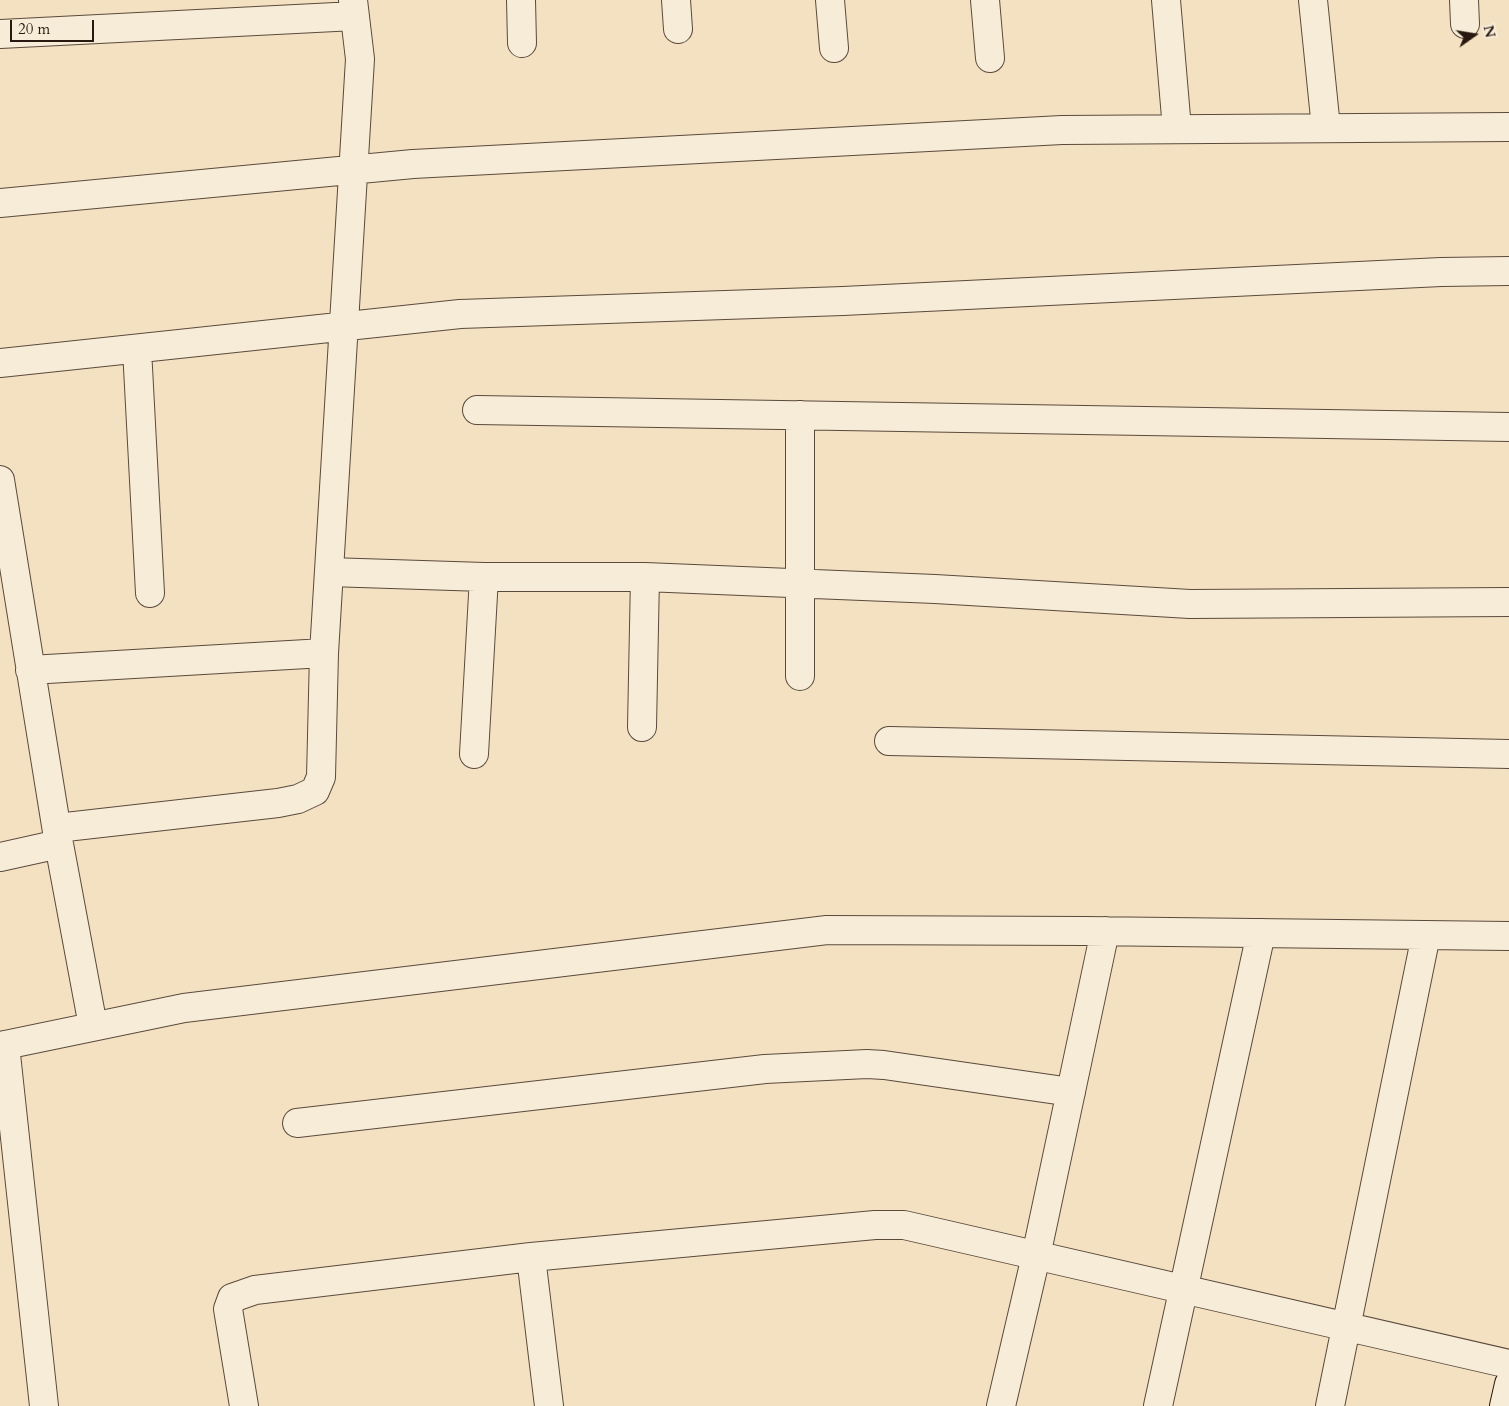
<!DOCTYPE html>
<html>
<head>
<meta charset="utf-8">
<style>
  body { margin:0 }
  #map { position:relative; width:1509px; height:1406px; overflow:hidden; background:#f3e1c2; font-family:Cardo,serif }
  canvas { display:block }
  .north { position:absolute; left:1449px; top:10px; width:50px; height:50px; -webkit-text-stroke:4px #f7ecd7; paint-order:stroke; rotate:77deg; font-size:14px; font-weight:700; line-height:20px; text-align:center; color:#28180f }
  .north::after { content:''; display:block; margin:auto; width:18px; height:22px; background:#28180f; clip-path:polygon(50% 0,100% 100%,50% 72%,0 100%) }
  .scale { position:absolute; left:10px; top:20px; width:84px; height:22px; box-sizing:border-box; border:2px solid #28180f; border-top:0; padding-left:6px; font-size:15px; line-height:18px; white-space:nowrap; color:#28180f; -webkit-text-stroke:4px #f7ecd7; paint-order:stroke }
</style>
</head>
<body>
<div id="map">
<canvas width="1509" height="1406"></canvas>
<div class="north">N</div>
<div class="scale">20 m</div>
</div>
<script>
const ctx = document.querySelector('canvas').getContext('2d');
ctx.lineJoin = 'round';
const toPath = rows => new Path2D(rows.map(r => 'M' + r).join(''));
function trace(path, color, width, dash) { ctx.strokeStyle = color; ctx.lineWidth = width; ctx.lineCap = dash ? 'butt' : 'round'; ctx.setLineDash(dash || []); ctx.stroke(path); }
const street = toPath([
  [521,0,522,43],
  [676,0,678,29],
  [830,0,834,48],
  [985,0,990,58],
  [1166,0,1177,129],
  [1313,0,1326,128],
  [1464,0,1465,24],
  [0,34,355,16],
  [0,203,413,164,1062,130,1509,127],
  [137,349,150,593],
  [0,363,460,314,843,301,1441,272,1509,271],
  [477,410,1509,427],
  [0,480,59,844,93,1026],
  [329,572,484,577],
  [30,670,324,653],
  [800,676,800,415],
  [642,727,645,577],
  [889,741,1509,754],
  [474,754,484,577,645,577,935,589,1190,604,1509,602],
  [57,828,278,803,298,799,315,791,321,777,324,653,360,59,353,0],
  [0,857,59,844],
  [5,1045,44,1406],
  [0,1046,184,1008,827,930,1085,931,1509,936],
  [297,1123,765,1069,867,1064,884,1065,1071,1092],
  [531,1257,549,1406],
  [244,1406,228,1309,232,1298,255,1290,531,1257,875,1225,904,1225,1509,1364],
  [1001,1406,1036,1256,1105,931],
  [1158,1406,1261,933],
  [1330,1406,1426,935]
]);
const secondary = toPath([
  [1504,1406,1509,1384]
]);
trace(street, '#5b4a3c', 30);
trace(secondary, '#28180f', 30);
trace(street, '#f7ecd7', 28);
trace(secondary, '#f7ecd7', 28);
</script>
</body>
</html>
